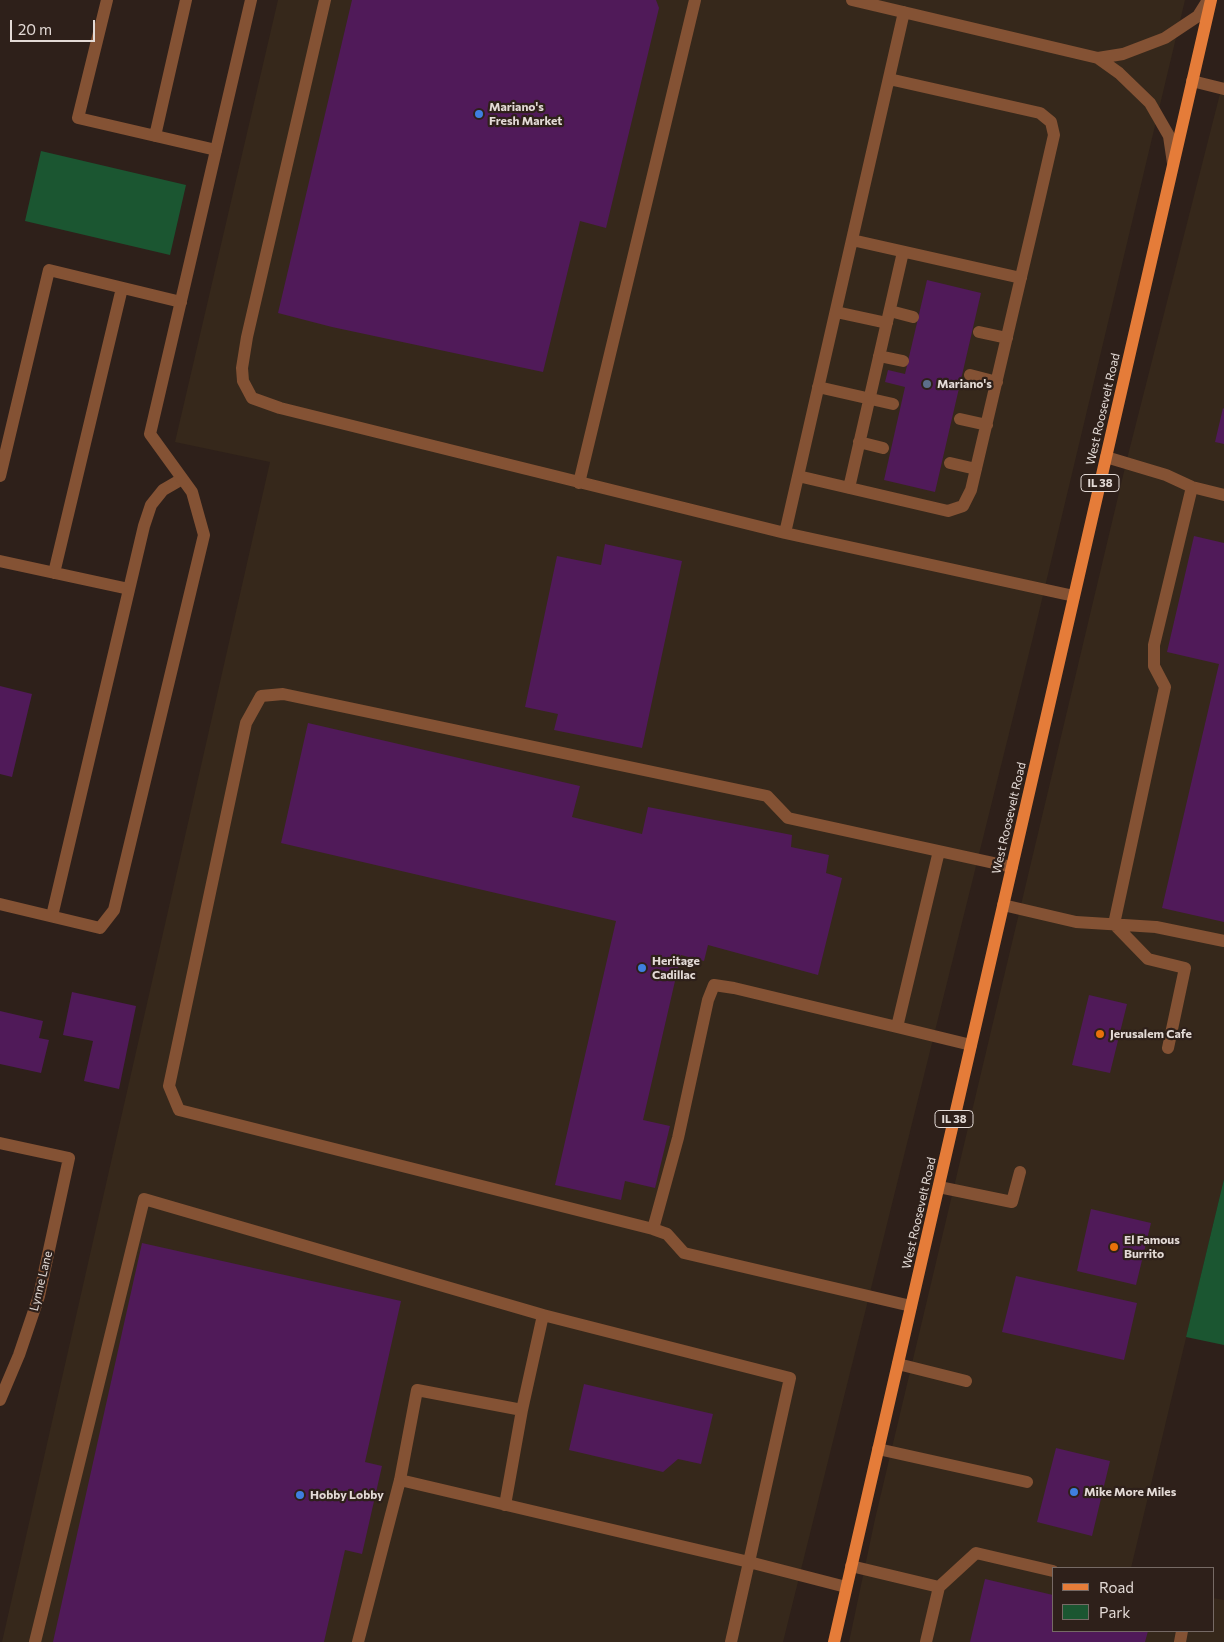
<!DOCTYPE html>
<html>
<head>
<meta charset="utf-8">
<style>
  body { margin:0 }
  #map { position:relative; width:1224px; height:1642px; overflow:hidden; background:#2e201a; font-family:Commissioner,sans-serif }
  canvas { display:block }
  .legend { position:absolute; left:1052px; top:1567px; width:162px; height:65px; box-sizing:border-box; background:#2e201a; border:1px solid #766a65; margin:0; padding:6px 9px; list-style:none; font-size:15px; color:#e3dad6 }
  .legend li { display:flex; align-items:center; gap:10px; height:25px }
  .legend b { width:25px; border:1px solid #766a65 }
  .scale { position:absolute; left:10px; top:20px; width:85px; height:22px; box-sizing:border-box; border:2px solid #e3dad6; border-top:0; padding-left:6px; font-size:15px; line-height:18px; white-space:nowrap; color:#e3dad6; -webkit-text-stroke:4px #2e201a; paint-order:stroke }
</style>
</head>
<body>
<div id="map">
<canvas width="1224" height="1642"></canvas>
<ul class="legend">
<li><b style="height:6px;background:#e57c39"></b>Road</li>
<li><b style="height:14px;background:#1b5631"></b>Park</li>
</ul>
<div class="scale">20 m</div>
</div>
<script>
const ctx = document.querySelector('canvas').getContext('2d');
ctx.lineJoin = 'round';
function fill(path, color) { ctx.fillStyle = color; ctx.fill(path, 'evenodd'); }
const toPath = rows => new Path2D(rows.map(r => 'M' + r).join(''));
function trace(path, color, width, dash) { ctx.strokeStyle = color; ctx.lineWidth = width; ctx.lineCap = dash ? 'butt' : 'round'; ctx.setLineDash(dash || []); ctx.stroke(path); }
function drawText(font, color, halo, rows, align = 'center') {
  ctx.font = font + ' Commissioner,sans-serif'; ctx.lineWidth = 4.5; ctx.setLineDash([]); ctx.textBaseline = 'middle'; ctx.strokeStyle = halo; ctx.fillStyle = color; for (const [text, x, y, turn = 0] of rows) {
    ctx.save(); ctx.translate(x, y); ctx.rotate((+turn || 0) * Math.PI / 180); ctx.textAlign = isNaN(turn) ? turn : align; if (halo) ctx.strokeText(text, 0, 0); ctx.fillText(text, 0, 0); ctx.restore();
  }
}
const commercial = toPath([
  [278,0,1185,0,1033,637,783,1642,2,1642,270,462,175,442],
  [1224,78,1224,1179,1131,1568,1053,1568,1053,1631,1213,1631,1213,1598,1224,1600,1224,1642,849,1642,875,1519,1127,459]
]);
const green = toPath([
  [41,151,186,185,170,255,25,221],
  [1224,1179,1224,1345,1186,1337]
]);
const building = toPath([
  [352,0,656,0,659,8,606,228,580,221,543,372,332,327,278,313],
  [927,280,981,293,935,492,884,480,905,387,885,382,888,370,905,374],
  [1223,408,1224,409,1224,444,1215,442],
  [1194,536,1224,543,1224,922,1162,908,1219,664,1167,652],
  [605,544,682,561,642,748,554,730,558,714,525,707,557,556,601,565],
  [0,686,32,694,12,777,0,774],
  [308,723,580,786,572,817,642,834,648,807,792,835,791,847,829,855,826,873,842,878,818,975,708,945,704,961,681,955,643,1120,670,1126,655,1188,625,1181,621,1200,555,1185,616,921,281,843],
  [72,992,136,1006,119,1089,84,1081,93,1041,63,1035],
  [1089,995,1127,1004,1110,1073,1072,1065],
  [0,1011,43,1021,39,1038,49,1040,41,1073,0,1064],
  [1091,1209,1151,1223,1136,1285,1077,1271],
  [142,1243,401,1301,365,1462,382,1466,362,1554,345,1550,324,1642,53,1642],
  [1016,1276,1137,1303,1124,1360,1002,1332],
  [584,1384,713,1414,701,1464,678,1459,663,1472,569,1450],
  [1056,1448,1110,1461,1092,1536,1037,1522],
  [985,1579,1053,1595,1053,1631,1148,1631,1145,1642,970,1642]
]);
const service = toPath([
  [107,0,78,118,216,150],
  [325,0,247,337,242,368,243,381,252,398,280,408,785,533,1074,596],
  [852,0,1098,58,1123,54,1165,38,1198,16,1208,0],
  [1098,58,1119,73,1150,103,1169,136,1173,163],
  [1192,81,1224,89],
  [155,136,186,0],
  [852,240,1021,278],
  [890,311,913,317],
  [836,312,887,323],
  [979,332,1007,338],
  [879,356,903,361],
  [970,375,997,382],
  [818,387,893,404],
  [960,419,987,425],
  [859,442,883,448],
  [1106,457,1166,475,1192,487,1224,495],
  [950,463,976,469],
  [0,476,49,270,181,302],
  [798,476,948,511,963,506,971,490,1040,196,1054,135,1051,122,1040,113,889,79],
  [579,483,695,0],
  [849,488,903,252],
  [785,533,904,12],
  [0,561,129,589],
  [54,573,122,288],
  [1003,905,1076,922,1156,927,1224,941],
  [52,916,144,526,151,505,163,490,182,479],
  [897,1027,971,1045],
  [1168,1048,1185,968,1148,959,1114,924,1165,687,1154,666,1154,645,1192,487],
  [939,1187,1012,1202,1020,1172],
  [653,1229,678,1138,708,1000,714,985,734,988,897,1027,939,851],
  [911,1306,684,1253,667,1234,653,1229,179,1110,169,1086,246,723,261,696,283,694,767,796,788,818,1012,867],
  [898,1364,966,1381],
  [878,1449,1027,1482],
  [400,1480,749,1562,790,1378,543,1315],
  [851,1566,939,1587,976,1553,1053,1571],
  [35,1642,144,1199,543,1315,522,1410,505,1505],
  [358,1642,400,1480,417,1390,522,1410],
  [731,1642,749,1562,846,1587],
  [926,1642,939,1587],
  [1180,1642,1182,1631]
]);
const minor = toPath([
  [0,904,100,928,114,910,204,535,192,492,150,434,251,0],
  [0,1143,69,1158,39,1296,19,1355,0,1400]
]);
const primary = toPath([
  [834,1642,1211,0]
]);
const markers = [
  [479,114,5,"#3f7fe0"],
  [927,384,5,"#5c6f8a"],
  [642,968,5,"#3f7fe0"],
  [1100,1034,5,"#e8710a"],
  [1114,1247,5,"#e8710a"],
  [1074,1492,5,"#3f7fe0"],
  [300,1495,5,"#3f7fe0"]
];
const shields = [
  [1100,483,38],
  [954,1119,38]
];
const shieldNames = [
  ["IL 38",1100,483],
  ["IL 38",954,1119]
];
const poiNames = [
  ["Mariano's",489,107],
  ["Fresh Market",489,121],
  ["Mariano's",937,384],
  ["Heritage",652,961],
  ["Cadillac",652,975],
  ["Jerusalem Cafe",1110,1034],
  ["El Famous",1124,1240],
  ["Burrito",1124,1254],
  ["Mike More Miles",1084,1492],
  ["Hobby Lobby",310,1495]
];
const streetNames = [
  ["West Roosevelt Road",1103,409,-77],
  ["West Roosevelt Road",1009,818,-77],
  ["West Roosevelt Road",919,1213,-77],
  ["Lynne Lane",41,1281,-76]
];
fill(commercial, '#36281b');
fill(green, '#1b5631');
fill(building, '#501a59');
trace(service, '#845234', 12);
trace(minor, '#845234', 12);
trace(primary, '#e57c39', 12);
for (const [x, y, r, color] of markers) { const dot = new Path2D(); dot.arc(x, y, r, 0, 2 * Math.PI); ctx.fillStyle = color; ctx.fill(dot); trace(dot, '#2e201a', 2); }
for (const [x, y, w] of shields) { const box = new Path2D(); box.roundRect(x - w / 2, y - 8.5, w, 17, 4); ctx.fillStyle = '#2e201a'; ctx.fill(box); trace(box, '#e3dad6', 1); }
drawText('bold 11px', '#e3dad6', null, shieldNames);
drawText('bold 12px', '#e3dad6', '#2e201a', poiNames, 'left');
drawText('12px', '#e3dad6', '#2e201a', streetNames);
</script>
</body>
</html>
